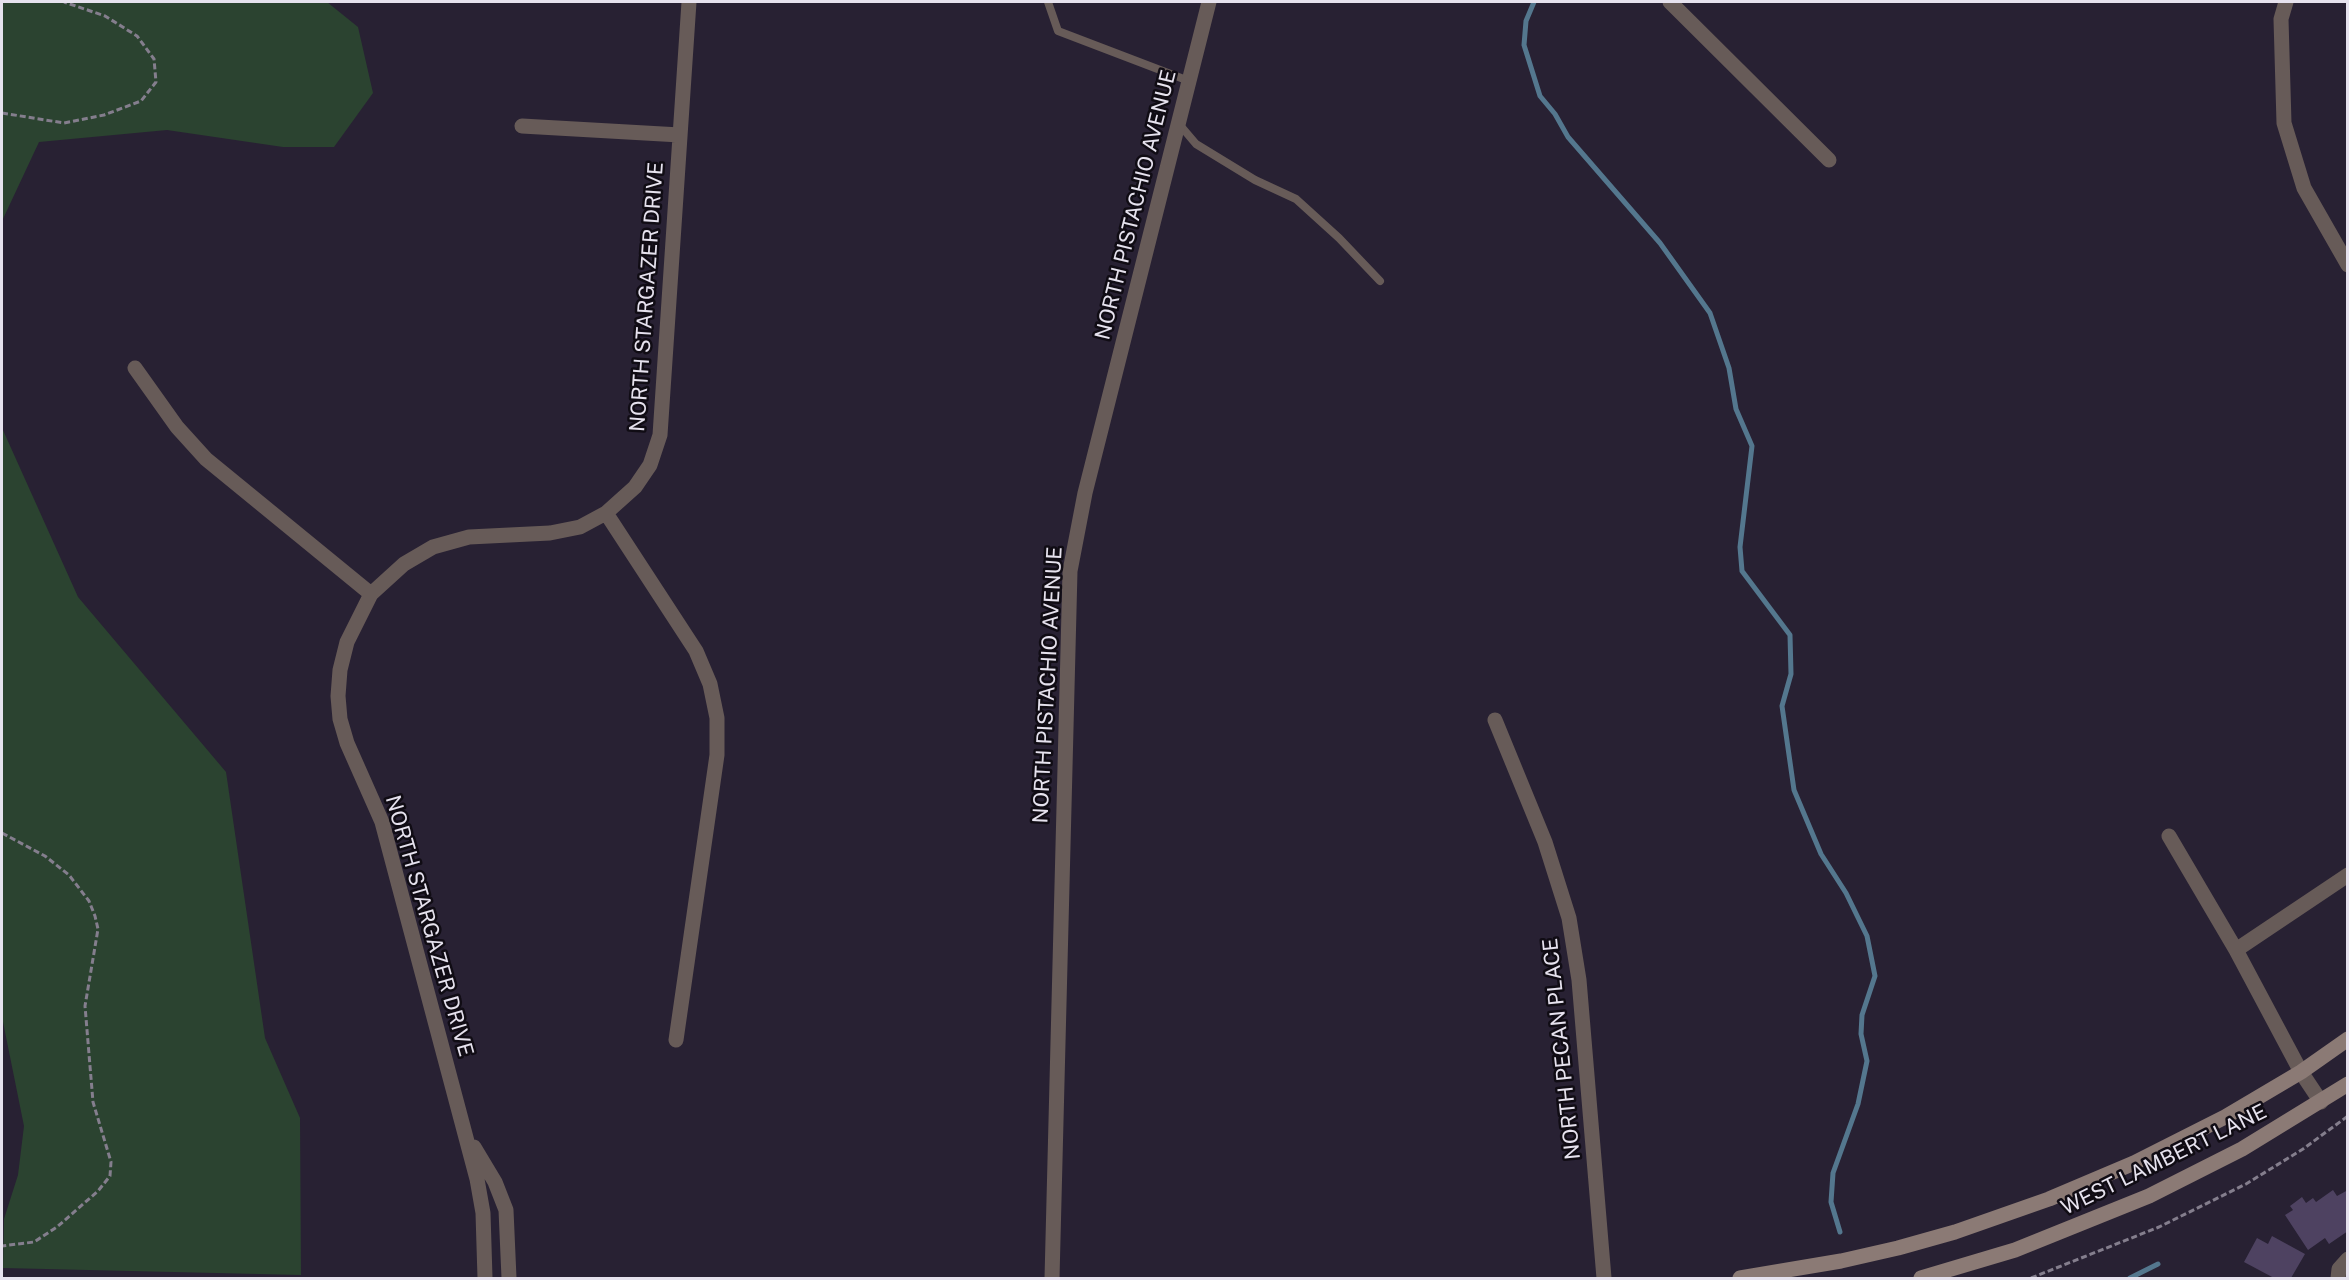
<!DOCTYPE html>
<html>
<head>
<meta charset="utf-8">
<style>
  body { margin:0 }
  #map { position:relative; width:2349px; height:1280px; overflow:hidden; background:#282133; font-family:"Public Sans",sans-serif }
  canvas { display:block }
  .frame { position:absolute; inset:0; border:3px solid #e6e2ee; pointer-events:none }
</style>
</head>
<body>
<div id="map">
<canvas width="2349" height="1280"></canvas>
<div class="frame"></div>
</div>
<script>
const ctx = document.querySelector('canvas').getContext('2d');
ctx.lineJoin = 'round';
function fill(path, color) { ctx.fillStyle = color; ctx.fill(path, 'evenodd'); }
const toPath = rows => new Path2D(rows.map(r => 'M' + r).join(''));
function trace(path, color, width, dash) { ctx.strokeStyle = color; ctx.lineWidth = width; ctx.lineCap = dash ? 'butt' : 'round'; ctx.setLineDash(dash || []); ctx.stroke(path); }
function drawText(font, color, halo, rows, align = 'center') {
  ctx.font = font + ' "Public Sans",sans-serif'; ctx.lineWidth = 5; ctx.setLineDash([]); ctx.textBaseline = 'middle'; ctx.strokeStyle = halo; ctx.fillStyle = color; for (const [text, x, y, turn = 0] of rows) {
    ctx.save(); ctx.translate(x, y); ctx.rotate((+turn || 0) * Math.PI / 180); ctx.textAlign = isNaN(turn) ? turn : align; if (halo) ctx.strokeText(text, 0, 0); ctx.fillText(text, 0, 0); ctx.restore();
  }
}
const green = toPath([
  [2,2,327,2,358,27,373,93,334,147,283,147,167,130,39,142,2,221],
  [2,428,78,597,226,772,265,1038,300,1118,301,1275,3,1268,4,1219,18,1175,24,1126,2,1017]
]);
const stream = toPath([
  [1534,2,1526,21,1524,45,1540,96,1555,114,1568,137,1660,243,1710,313,1729,368,1736,409,1752,446,1740,547,1742,571,1790,635,1791,674,1782,706,1794,790,1821,854,1846,893,1867,936,1875,976,1862,1015,1861,1034,1867,1061,1858,1104,1833,1173,1831,1202,1840,1232],
  [2130,1278,2158,1264]
]);
const building = toPath([
  [2333,1190,2337,1196,2348,1190,2348,1231,2329,1244,2325,1238,2308,1250,2285,1215,2293,1210,2290,1206,2302,1197,2306,1203,2313,1198,2316,1202],
  [2272,1236,2305,1254,2291,1278,2274,1278,2244,1262,2257,1238,2268,1244]
]);
const path = toPath([
  [2,113,64,123,104,115,141,101,156,82,154,59,137,36,105,16,64,2],
  [2,833,45,856,69,875,89,901,95,916,98,929,85,1006,93,1102,111,1162,110,1176,98,1191,57,1227,34,1242,2,1246],
  [2031,1278,2159,1227,2246,1184,2303,1149,2348,1116]
]);
const service = toPath([
  [1048,2,1058,31,1189,81],
  [1179,124,1196,144,1255,180,1296,199,1339,238,1380,281]
]);
const minor = toPath([
  [1670,2,1829,160],
  [2286,2,2281,19,2284,123,2304,188,2348,265],
  [522,126,680,135],
  [135,368,177,427,206,459,371,594],
  [606,513,696,651,710,684,717,718,717,755,676,1040],
  [1495,720,1545,842,1569,918,1579,980,1604,1278],
  [2169,836,2236,950,2301,1072,2321,1102],
  [2236,950,2348,875],
  [474,1147,495,1182,506,1210,509,1278],
  [485,1278,483,1213,477,1179,382,822,347,743,340,719,338,696,340,670,347,642,371,594,404,564,433,547,469,537,550,533,580,527,606,513,635,487,650,465,660,435,689,2],
  [1052,1278,1070,571,1085,493,1209,2],
  [2338,1278,2339,1269,2348,1259]
]);
const secondary = toPath([
  [1740,1278,1841,1261,1898,1248,1955,1232,2049,1199,2134,1163,2225,1117,2301,1072,2348,1039],
  [1921,1278,2015,1250,2149,1196,2242,1149,2348,1084]
]);
const streetNames = [
  ["NORTH PISTACHIO AVENUE",1136,205,-76],
  ["NORTH STARGAZER DRIVE",647,297,-86],
  ["NORTH PISTACHIO AVENUE",1048,685,-87],
  ["NORTH STARGAZER DRIVE",429,926,74],
  ["NORTH PECAN PLACE",1562,1049,-96],
  ["WEST LAMBERT LANE",2164,1160,-26]
];
fill(green, '#2b4330');
trace(stream, '#54778e', 5);
fill(building, '#4e4261');
trace(path, '#847e8d', 3, [6, 3]);
trace(service, '#675b58', 8);
trace(minor, '#675b58', 15);
trace(secondary, '#8b7a75', 15);
drawText('21px', '#e6e2ee', '#100c14', streetNames);
</script>
</body>
</html>
